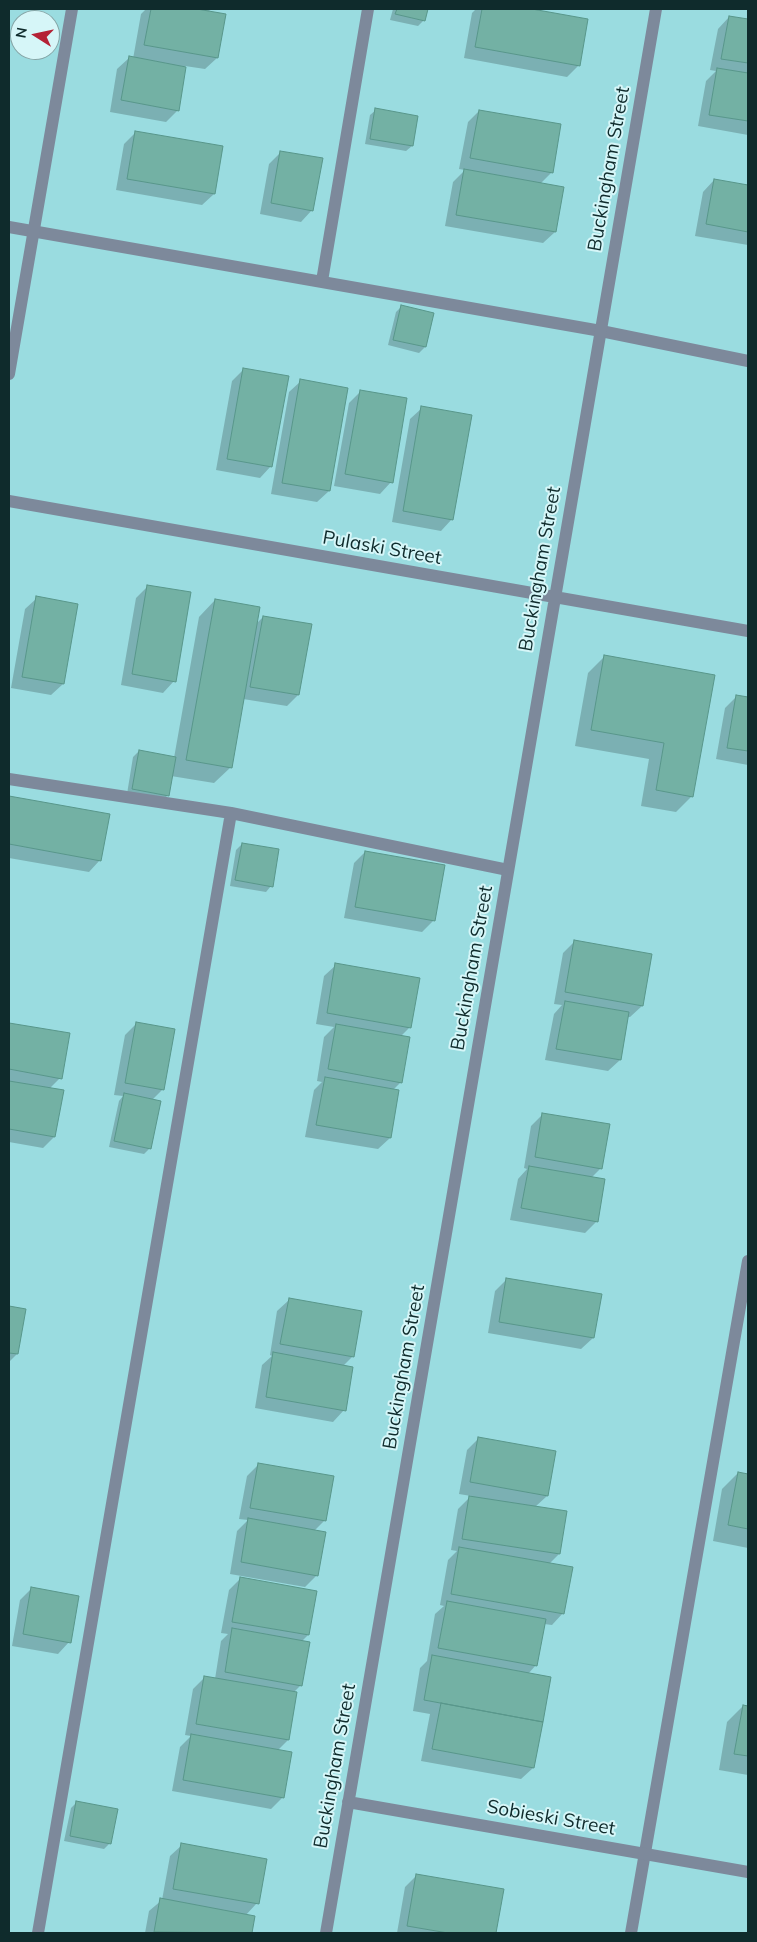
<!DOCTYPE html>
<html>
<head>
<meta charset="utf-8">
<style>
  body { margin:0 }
  #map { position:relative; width:757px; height:1942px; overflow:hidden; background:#9adce0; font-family:Mulish,sans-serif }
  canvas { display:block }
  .frame { position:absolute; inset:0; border:10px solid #0f2b2c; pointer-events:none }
  .north { position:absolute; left:10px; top:10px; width:50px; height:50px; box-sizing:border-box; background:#d6f6f8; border:1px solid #86a5a6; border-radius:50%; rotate:280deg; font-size:14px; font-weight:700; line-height:20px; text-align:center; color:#0f2b2c }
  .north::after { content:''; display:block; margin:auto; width:18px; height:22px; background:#b42236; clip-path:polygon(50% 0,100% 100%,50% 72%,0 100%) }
</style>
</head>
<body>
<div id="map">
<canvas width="757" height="1942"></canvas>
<div class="frame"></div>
<div class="north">N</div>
</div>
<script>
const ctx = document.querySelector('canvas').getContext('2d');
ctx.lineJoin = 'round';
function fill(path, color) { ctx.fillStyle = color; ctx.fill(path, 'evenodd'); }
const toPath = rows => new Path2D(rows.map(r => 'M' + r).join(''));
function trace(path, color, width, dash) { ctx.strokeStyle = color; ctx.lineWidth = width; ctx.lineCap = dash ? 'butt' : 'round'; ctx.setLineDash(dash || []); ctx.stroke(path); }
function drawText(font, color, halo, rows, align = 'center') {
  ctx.font = font + ' Mulish,sans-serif'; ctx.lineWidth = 4; ctx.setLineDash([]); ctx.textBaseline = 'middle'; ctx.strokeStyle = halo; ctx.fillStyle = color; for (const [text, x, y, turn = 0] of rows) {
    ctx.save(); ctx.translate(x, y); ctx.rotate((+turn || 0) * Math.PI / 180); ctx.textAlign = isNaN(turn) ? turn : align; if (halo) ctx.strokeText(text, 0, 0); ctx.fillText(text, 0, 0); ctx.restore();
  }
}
const shadow = toPath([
  [146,9,211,9,208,12,217,58,205,69,185,66,178,110,166,122,110,112,117,69,129,58,133,59,141,14],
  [393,9,427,9,424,20,418,26,390,20],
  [476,9,525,9,587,20,579,65,567,77,464,58,472,13],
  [729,17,748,20,748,135,698,126,706,81,716,71,710,70,718,29],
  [376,110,412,146,406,151,365,144,370,115],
  [479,111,552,172,540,184,555,232,543,243,445,226,453,182,465,170,459,169,468,122],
  [136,132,214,194,202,205,116,190,124,144],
  [281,152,312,210,301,222,260,214,269,164],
  [714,180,748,186,748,245,695,236,703,192],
  [402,306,425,347,419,353,388,345,396,312],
  [244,369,271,466,260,478,216,470,232,381],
  [301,381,329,491,317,502,271,494,289,392],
  [361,391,391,482,380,494,334,486,349,403],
  [422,408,452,519,441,531,392,522,410,419],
  [148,586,174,681,163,693,121,685,136,598],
  [37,598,63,684,51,695,11,688,25,609],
  [215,600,256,624,263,617,298,695,287,706,243,699,231,767,214,783,171,776,168,795,162,801,127,794,133,757,139,751,174,758,199,617],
  [604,657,714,676,692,796,676,812,641,806,649,759,575,746,588,673],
  [737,696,748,698,748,765,716,759,725,708],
  [9,797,108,815,100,860,89,872,9,858],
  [242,844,271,886,266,892,230,886,236,850],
  [365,852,434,920,422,932,344,918,354,863],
  [575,941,642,1006,630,1017,627,1017,620,1060,608,1071,545,1060,554,1014,562,1005,554,1004,563,953],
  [336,965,410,1027,401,1036,401,1082,393,1090,390,1138,378,1149,305,1137,314,1090,322,1082,317,1081,324,1037,334,1027,316,1024,324,976],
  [137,1023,163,1089,152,1100,150,1148,144,1154,109,1147,119,1101,123,1096,114,1095,125,1035],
  [9,1024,68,1034,60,1078,49,1089,54,1137,43,1148,9,1142],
  [543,1114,601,1168,591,1178,597,1221,585,1233,510,1220,518,1179,527,1169,524,1168,531,1126],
  [507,1279,600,1295,593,1338,581,1349,488,1333,495,1291],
  [289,1300,353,1356,343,1366,344,1410,333,1422,255,1408,262,1365,272,1356,270,1355,277,1311],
  [9,1307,25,1310,17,1354,9,1362],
  [479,1438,547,1496,535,1507,559,1554,549,1564,563,1613,552,1625,544,1624,536,1665,528,1674,533,1768,521,1779,421,1761,430,1714,413,1711,420,1668,427,1661,435,1614,444,1606,440,1605,448,1560,457,1551,451,1550,458,1509,471,1496,459,1494,467,1450],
  [259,1464,325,1520,314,1531,317,1575,305,1587,230,1574,237,1531,248,1520,239,1519,247,1476],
  [738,1473,748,1475,748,1548,713,1541,722,1489],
  [240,1579,308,1635,302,1641,301,1685,293,1693,296,1693,288,1740,277,1751,283,1797,271,1809,172,1791,180,1747,191,1736,185,1735,193,1689,205,1677,215,1679,221,1641,228,1634,221,1633,229,1590],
  [31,1589,69,1642,58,1654,12,1646,20,1600],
  [743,1706,748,1707,748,1775,719,1770,727,1722],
  [77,1802,110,1843,104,1849,64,1841,71,1808],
  [182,1845,257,1903,245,1916,254,1917,251,1933,145,1933,149,1911,162,1900,170,1856],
  [417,1875,502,1890,495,1933,397,1933,405,1887]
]);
const building = toPath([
  [151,9,197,9,226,14,218,58,144,45,151,9],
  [397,9,428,9,425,21,395,14,397,9],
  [482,9,532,9,588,19,580,66,475,47,482,9],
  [729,16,748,19,748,63,721,59,729,16],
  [129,56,186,67,179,111,121,100,129,56],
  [717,68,748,73,748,121,709,115,717,68],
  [375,108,418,116,413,146,370,139,375,108],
  [479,110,561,124,553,173,470,158,479,110],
  [135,131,223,146,215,194,127,179,135,131],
  [280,151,323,158,313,211,271,203,280,151],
  [464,169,564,187,556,232,456,215,464,169],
  [714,179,748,185,748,232,706,224,714,179],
  [401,305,434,313,426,347,393,340,401,305],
  [243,368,289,376,272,467,227,459,243,368],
  [300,379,348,388,330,491,282,483,300,379],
  [360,390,407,398,393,483,345,474,360,390],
  [421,406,472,415,453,520,403,511,421,406],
  [147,585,191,592,176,682,132,674,147,585],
  [36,596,78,604,64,684,22,677,36,596],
  [215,599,260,607,232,768,186,760,215,599],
  [263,616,312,624,299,695,250,687,263,616],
  [604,655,715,675,693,797,656,790,664,743,591,730,604,655],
  [736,695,748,697,748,751,727,748,736,695],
  [139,750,176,757,169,796,132,789,139,750],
  [9,796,110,814,101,861,9,844,9,796],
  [242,843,279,849,273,887,235,880,242,843],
  [365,851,445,865,435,921,355,907,365,851],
  [574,940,652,954,643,1006,565,992,574,940],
  [335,963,420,978,411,1028,327,1013,335,963],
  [565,1001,629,1012,621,1060,556,1049,565,1001],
  [136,1022,175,1029,164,1090,125,1083,136,1022],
  [9,1023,70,1033,62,1079,9,1069,9,1023],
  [336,1024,410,1037,402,1083,328,1069,336,1024],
  [325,1077,399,1090,391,1138,316,1125,325,1077],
  [9,1081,64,1090,55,1137,9,1129,9,1081],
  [124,1093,161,1101,151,1149,114,1141,124,1093],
  [542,1113,610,1124,602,1169,535,1157,542,1113],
  [529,1166,605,1179,598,1222,521,1208,529,1166],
  [506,1278,602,1294,594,1338,499,1322,506,1278],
  [289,1298,362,1311,354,1357,280,1344,289,1298],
  [9,1306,26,1309,18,1354,9,1353,9,1306],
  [273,1352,353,1367,346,1411,266,1397,273,1352],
  [478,1437,556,1451,548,1496,470,1482,478,1437],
  [258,1463,334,1476,326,1521,250,1508,258,1463],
  [738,1472,748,1474,748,1529,728,1525,738,1472],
  [469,1496,567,1511,560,1554,462,1539,469,1496],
  [248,1518,326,1532,318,1576,241,1562,248,1518],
  [459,1547,573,1567,564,1614,451,1594,459,1547],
  [240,1577,317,1591,309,1635,232,1622,240,1577],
  [31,1587,79,1596,71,1643,23,1634,31,1587],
  [447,1601,546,1619,537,1666,438,1648,447,1601],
  [232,1628,310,1642,302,1686,225,1672,232,1628],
  [432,1655,551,1677,543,1722,424,1700,432,1655],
  [204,1676,297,1692,289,1740,196,1724,204,1676],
  [441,1703,543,1722,534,1768,432,1749,441,1703],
  [743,1705,748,1706,748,1756,734,1754,743,1705],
  [191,1734,292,1752,284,1798,183,1780,191,1734],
  [76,1801,118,1809,111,1844,70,1836,76,1801],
  [181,1843,267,1859,259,1904,173,1889,181,1843],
  [416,1874,504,1889,496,1933,448,1933,407,1926,416,1874],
  [160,1898,255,1916,252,1933,154,1932,160,1898]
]);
const service = toPath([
  [9,227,601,331,748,361],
  [322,281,368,9],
  [9,779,231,813,508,870],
  [38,1933,231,813],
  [631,1933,748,1261]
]);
const minor = toPath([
  [9,374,72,9],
  [9,501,748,631],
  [348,1802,748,1872],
  [326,1933,656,9]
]);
const streetNames = [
  ["Buckingham Street",609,169,-80],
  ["Pulaski Street",382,548,10],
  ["Buckingham Street",540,569,-80],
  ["Buckingham Street",472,968,-80],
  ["Buckingham Street",404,1367,-80],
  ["Buckingham Street",335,1766,-80],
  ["Sobieski Street",551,1818,10]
];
fill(shadow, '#0003');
fill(building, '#73b1a4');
trace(building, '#58968a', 1);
trace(service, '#7d899b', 12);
trace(minor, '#7d899b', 12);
drawText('19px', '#0f2b2c', '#d6f6f8', streetNames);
</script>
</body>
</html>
